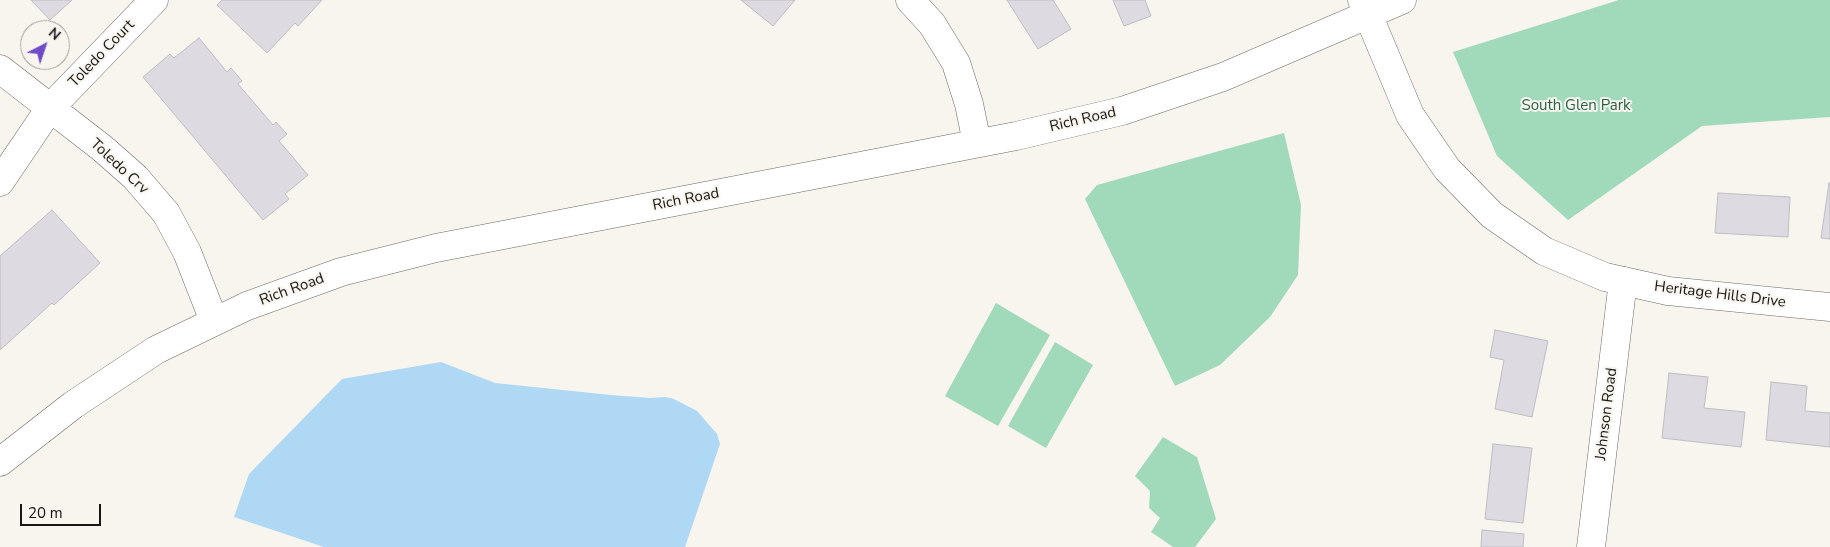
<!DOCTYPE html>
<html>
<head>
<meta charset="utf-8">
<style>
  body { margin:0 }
  #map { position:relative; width:1830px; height:547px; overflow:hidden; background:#f8f4ee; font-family:"Nunito Sans",sans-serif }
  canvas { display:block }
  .north { position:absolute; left:20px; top:20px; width:50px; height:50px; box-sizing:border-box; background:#f8f4ee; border:1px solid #9e9b97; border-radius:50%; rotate:41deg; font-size:14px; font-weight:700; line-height:20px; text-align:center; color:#171614 }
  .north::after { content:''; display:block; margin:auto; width:18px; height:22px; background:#6d4cc5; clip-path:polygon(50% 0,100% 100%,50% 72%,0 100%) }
  .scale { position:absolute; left:20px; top:504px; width:81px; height:22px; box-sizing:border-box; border:2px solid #171614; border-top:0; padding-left:6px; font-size:15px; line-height:18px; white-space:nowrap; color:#171614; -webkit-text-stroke:4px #f8f4ee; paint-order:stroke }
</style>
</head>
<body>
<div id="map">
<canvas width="1830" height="547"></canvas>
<div class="north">N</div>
<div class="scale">20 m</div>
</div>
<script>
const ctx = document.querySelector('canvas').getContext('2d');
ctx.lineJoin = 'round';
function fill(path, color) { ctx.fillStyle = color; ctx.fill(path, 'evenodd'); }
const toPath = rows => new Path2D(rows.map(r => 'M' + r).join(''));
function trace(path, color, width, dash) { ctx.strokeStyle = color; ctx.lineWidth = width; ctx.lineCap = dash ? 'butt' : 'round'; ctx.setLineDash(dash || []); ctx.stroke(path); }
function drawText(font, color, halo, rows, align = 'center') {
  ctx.font = font + ' "Nunito Sans",sans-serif'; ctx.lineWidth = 4; ctx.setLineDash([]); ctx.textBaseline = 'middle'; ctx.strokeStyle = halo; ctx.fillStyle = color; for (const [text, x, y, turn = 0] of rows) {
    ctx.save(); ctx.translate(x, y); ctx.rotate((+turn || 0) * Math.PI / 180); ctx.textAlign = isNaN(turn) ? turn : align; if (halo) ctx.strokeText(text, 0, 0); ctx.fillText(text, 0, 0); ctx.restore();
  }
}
const green = toPath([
  [1619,0,1830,0,1830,117,1702,126,1568,220,1497,156,1453,52],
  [1284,133,1301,205,1298,275,1270,317,1220,365,1175,386,1085,199,1097,185],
  [996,303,1050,335,998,426,945,396],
  [1055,342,1093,365,1046,448,1008,426],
  [1163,437,1197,457,1216,519,1195,547,1173,547,1151,532,1160,518,1149,508,1150,491,1135,476]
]);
const water = toPath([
  [441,362,495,383,611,395,650,398,665,397,674,399,697,411,717,434,720,444,685,547,324,547,234,517,249,474,342,379]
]);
const building = toPath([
  [31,0,72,0,50,20,31,0],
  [222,0,322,0,298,26,295,23,267,53,217,5,222,0],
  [741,0,795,0,773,26,741,0],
  [1007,0,1053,0,1071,29,1038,49,1007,0],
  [1113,0,1145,0,1151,16,1124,26,1113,0],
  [199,38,227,72,231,68,242,81,238,84,273,125,276,122,287,134,279,141,308,175,285,194,289,199,263,220,143,77,170,54,174,58,199,38],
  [1829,183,1830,183,1830,239,1821,238,1829,183],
  [1718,193,1790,197,1788,237,1715,233,1718,193],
  [52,210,100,263,54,305,52,303,0,350,0,256,52,210],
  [1495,330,1548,341,1532,417,1495,409,1504,360,1490,357,1495,330],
  [1669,373,1708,377,1704,408,1745,412,1741,447,1662,438,1669,373],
  [1771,382,1807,386,1805,411,1830,413,1830,447,1766,440,1771,382],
  [1493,444,1532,448,1523,523,1485,519,1493,444],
  [1482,530,1524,534,1523,547,1481,547,1482,530]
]);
const minor = toPath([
  [910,0,932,24,956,63,969,104,977,143],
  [0,69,102,148,135,177,166,213,187,252,214,321],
  [0,182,50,108,154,0],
  [0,462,73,405,156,350,247,306,341,272,436,248,1016,136,1122,111,1223,77,1402,0],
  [1591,547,1623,281]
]);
const tertiary = toPath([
  [1362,0,1410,115,1447,169,1492,215,1544,251,1605,277,1668,291,1830,307]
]);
const streetNames = [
  ["Toledo Court",102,54,-46],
  ["Rich Road",1083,120,-13],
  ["Toledo Crv",119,167,43],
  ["Rich Road",686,200,-11],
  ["Rich Road",292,290,-20],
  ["Heritage Hills Drive",1720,295,7],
  ["Johnson Road",1607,414,-83]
];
const parkNames = [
  ["South Glen Park",1576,106]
];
fill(green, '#a0daba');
fill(water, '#aed8f4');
fill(building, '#dddbe1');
trace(building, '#bfbdc3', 1);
trace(minor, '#6d6a65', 29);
trace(tertiary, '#6d6a65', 29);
trace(minor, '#fff', 28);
trace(tertiary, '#fff', 28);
drawText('15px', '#171614', '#f8f4ee', streetNames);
drawText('15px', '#266246', '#f8f4ee', parkNames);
</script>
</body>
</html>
